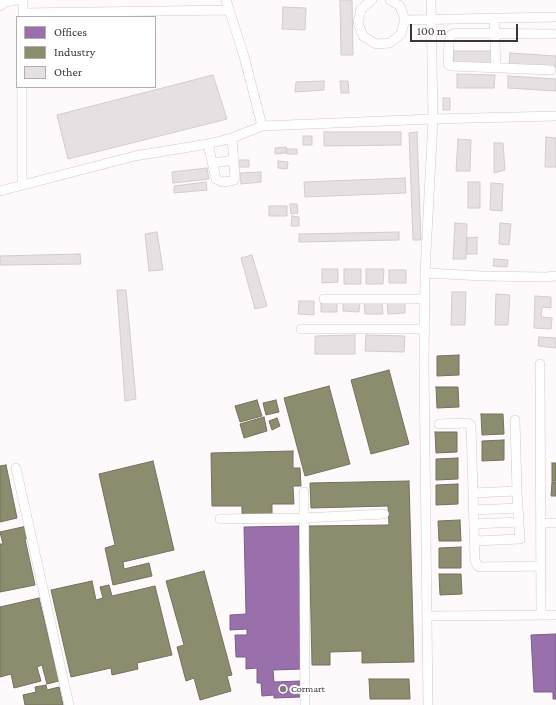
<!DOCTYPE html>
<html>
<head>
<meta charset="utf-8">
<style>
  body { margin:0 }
  #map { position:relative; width:556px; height:705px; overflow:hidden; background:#fef9fb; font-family:"Crimson Pro",serif }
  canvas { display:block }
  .legend { position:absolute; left:16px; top:16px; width:140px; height:72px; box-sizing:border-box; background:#fff; border:1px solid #b1aeaf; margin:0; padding:5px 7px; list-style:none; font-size:12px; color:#3b3536 }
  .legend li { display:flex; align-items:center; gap:8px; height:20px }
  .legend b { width:20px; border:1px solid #b1aeaf }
  .scale { position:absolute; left:410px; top:24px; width:108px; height:18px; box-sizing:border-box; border:2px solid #3b3536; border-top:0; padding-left:5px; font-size:12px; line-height:14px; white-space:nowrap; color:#3b3536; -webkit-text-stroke:3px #fff; paint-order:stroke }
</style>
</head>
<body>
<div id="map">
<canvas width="556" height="705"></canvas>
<ul class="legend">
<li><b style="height:11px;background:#9970ab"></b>Offices</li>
<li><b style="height:11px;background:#8c8c6e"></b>Industry</li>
<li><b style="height:11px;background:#e6e0e2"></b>Other</li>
</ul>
<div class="scale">100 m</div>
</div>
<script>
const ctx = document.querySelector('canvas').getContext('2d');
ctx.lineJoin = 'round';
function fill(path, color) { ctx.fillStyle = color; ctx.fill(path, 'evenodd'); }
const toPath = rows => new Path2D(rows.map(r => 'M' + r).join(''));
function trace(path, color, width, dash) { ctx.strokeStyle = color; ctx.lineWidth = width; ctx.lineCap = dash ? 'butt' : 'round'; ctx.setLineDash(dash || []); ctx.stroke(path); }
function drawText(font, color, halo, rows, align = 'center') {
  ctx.font = font + ' "Crimson Pro",serif'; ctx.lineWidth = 4; ctx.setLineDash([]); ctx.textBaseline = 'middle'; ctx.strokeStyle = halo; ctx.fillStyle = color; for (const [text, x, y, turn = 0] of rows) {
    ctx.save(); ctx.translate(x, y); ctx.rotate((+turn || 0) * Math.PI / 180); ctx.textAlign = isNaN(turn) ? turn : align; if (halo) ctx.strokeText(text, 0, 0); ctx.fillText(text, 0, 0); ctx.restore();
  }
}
const offices = toPath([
  [299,526,302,669,273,670,274,682,300,681,301,697,274,698,274,695,262,696,261,683,257,683,257,668,246,669,246,657,236,657,235,635,247,635,247,629,230,630,230,615,246,614,244,527,299,526],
  [556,634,556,699,553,699,553,692,534,692,531,635,556,634]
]);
const industry = toPath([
  [459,355,459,375,437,376,437,356,459,355],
  [389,370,409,444,371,454,351,380,389,370],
  [329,386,350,464,305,476,284,398,329,386],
  [436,387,458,387,459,407,437,408,436,387],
  [257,400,262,416,240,422,235,406,257,400],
  [276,400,279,412,266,415,263,403,276,400],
  [481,414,503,414,504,434,482,435,481,414],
  [264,417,267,431,244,438,240,424,264,417],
  [277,418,280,426,272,430,269,421,277,418],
  [435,432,457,432,457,452,436,453,435,432],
  [504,440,504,460,482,461,482,441,504,440],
  [293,451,293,468,300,468,301,486,293,486,294,504,272,504,272,516,242,517,242,506,212,506,211,453,293,451],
  [458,458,458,479,436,480,436,459,458,458],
  [153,461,174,550,123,562,124,569,149,563,152,576,113,585,105,548,115,545,99,474,153,461],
  [552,463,556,463,556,481,552,481,552,463],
  [6,465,17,518,0,522,0,466,6,465],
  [409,481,414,662,362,663,362,651,330,652,330,665,312,665,309,526,389,525,388,506,311,508,310,483,409,481],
  [552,482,556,482,556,496,551,496,552,482],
  [458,484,458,504,436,505,436,485,458,484],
  [460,520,461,541,439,541,438,521,460,520],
  [27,526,30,538,25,539,35,585,0,592,0,544,3,544,0,532,27,526],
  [461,547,461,568,439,568,439,548,461,547],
  [204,571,232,675,227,676,231,691,200,700,194,678,186,681,177,647,184,645,166,581,204,571],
  [439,574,461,574,462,594,440,595,439,574],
  [92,581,96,600,103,598,100,587,109,585,112,596,155,586,172,655,137,663,138,669,112,675,111,668,71,677,51,590,92,581],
  [39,598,59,681,47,684,42,665,37,667,41,681,14,688,11,674,0,677,0,607,39,598],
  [369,679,409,679,410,699,370,699,369,679],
  [46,685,47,690,59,687,63,705,25,705,23,695,36,692,35,687,46,685]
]);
const building = toPath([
  [340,0,352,0,353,55,341,55,340,0],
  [283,7,306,8,305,30,282,29,283,7],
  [454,51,494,51,494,64,453,64,454,51],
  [510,53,556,56,556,68,509,66,510,53],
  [457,74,495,75,494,88,457,88,457,74],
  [213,75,227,119,68,159,57,115,213,75],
  [508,76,556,79,556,91,508,88,508,76],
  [324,81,324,90,295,92,296,82,324,81],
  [340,81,348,81,349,93,341,93,340,81],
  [443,98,450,98,450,110,443,110,443,98],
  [324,132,401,132,401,145,324,146,324,132],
  [417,132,421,240,413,240,409,133,417,132],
  [303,136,312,136,312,145,303,145,303,136],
  [546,137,556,138,556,167,545,167,546,137],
  [458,139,471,140,470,171,456,171,458,139],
  [494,143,503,143,505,170,494,173,494,143],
  [286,147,286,153,275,154,275,148,286,147],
  [287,149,297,149,297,154,287,154,287,149],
  [238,160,249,160,249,167,238,167,238,160],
  [278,161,288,162,287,169,278,168,278,161],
  [207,168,209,179,173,183,172,172,207,168],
  [261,172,261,182,241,184,240,173,261,172],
  [405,178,406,193,305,197,304,182,405,178],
  [206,182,207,190,174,193,174,186,206,182],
  [468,182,480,182,480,208,468,208,468,182],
  [491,183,503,184,502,211,490,210,491,183],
  [290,204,297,204,298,213,291,214,290,204],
  [269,206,287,206,287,216,269,216,269,206],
  [292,216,299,217,299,226,291,226,292,216],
  [455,223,467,224,466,259,453,259,455,223],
  [500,223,511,224,509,245,499,244,500,223],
  [157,232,163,270,149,271,145,234,157,232],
  [399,232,399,240,299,242,299,234,399,232],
  [477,237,477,254,467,254,467,238,477,237],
  [80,254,81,264,0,265,0,256,80,254],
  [252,255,267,306,255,309,241,258,252,255],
  [494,259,508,260,507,267,493,266,494,259],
  [322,269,338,269,338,282,322,283,322,269],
  [344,269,361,269,361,284,344,284,344,269],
  [366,269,384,269,383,284,366,284,366,269],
  [389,270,406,270,406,283,389,283,389,270],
  [117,290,126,290,136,399,125,401,117,290],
  [452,292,466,292,465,325,451,325,452,292],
  [496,294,510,295,508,325,495,325,496,294],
  [535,296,551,297,551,308,542,307,541,317,552,318,551,329,534,328,535,296],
  [299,301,314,301,314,315,298,314,299,301],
  [321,301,337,301,337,312,321,312,321,301],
  [343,301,360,301,359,312,343,311,343,301],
  [382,301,383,314,365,314,364,302,382,301],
  [387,301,405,301,405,313,388,314,387,301],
  [355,335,355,354,315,354,315,336,355,335],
  [366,335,405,336,404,352,365,351,366,335],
  [539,337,556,338,556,348,538,346,539,337]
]);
const minor = toPath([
  [23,0,23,17],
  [226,0,244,56,262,126],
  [372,0,361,9,358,23,363,36,376,44,390,43,401,34,405,20,400,6,390,0],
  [0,6,5,2,16,0],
  [23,13,229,10],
  [494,19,496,67],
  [405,20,556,17],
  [551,70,450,66,448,64,449,43,451,35,456,33,553,34],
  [208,144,216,179,222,182,231,181,234,180,235,177,232,138],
  [213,163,234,160],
  [22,185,22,87],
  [0,191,135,156,208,144,232,138,262,126,433,119,556,116],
  [425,273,483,276,546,277,556,276],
  [324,299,425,299],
  [301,329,425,329],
  [540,364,541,615],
  [439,424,468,423,471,425,475,560,477,565,480,567,541,566],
  [16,468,69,705],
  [304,492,305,705],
  [473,493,517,491,515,420],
  [474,510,518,508],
  [220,519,303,518,384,514],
  [541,523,556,523],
  [474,524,519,522],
  [475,541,520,539,517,491],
  [427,616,556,615],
  [428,705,424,364,425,273,433,119,431,0]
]);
const markers = [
  [283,689,4,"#7f7a7b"]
];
const poiNames = [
  ["Cormart",291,689]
];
fill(offices, '#9970ab');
trace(offices, '#7d5e88', 1);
fill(industry, '#8c8c6e');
trace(industry, '#74725d', 1);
fill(building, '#e6e0e2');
trace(building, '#d1ccce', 1);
trace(minor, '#d0cacc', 10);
trace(minor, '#fffefe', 9);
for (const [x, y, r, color] of markers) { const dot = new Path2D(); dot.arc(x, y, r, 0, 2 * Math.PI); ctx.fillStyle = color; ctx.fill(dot); trace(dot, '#fff', 1.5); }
drawText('10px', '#3b3536', '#fff', poiNames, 'left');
</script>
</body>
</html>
